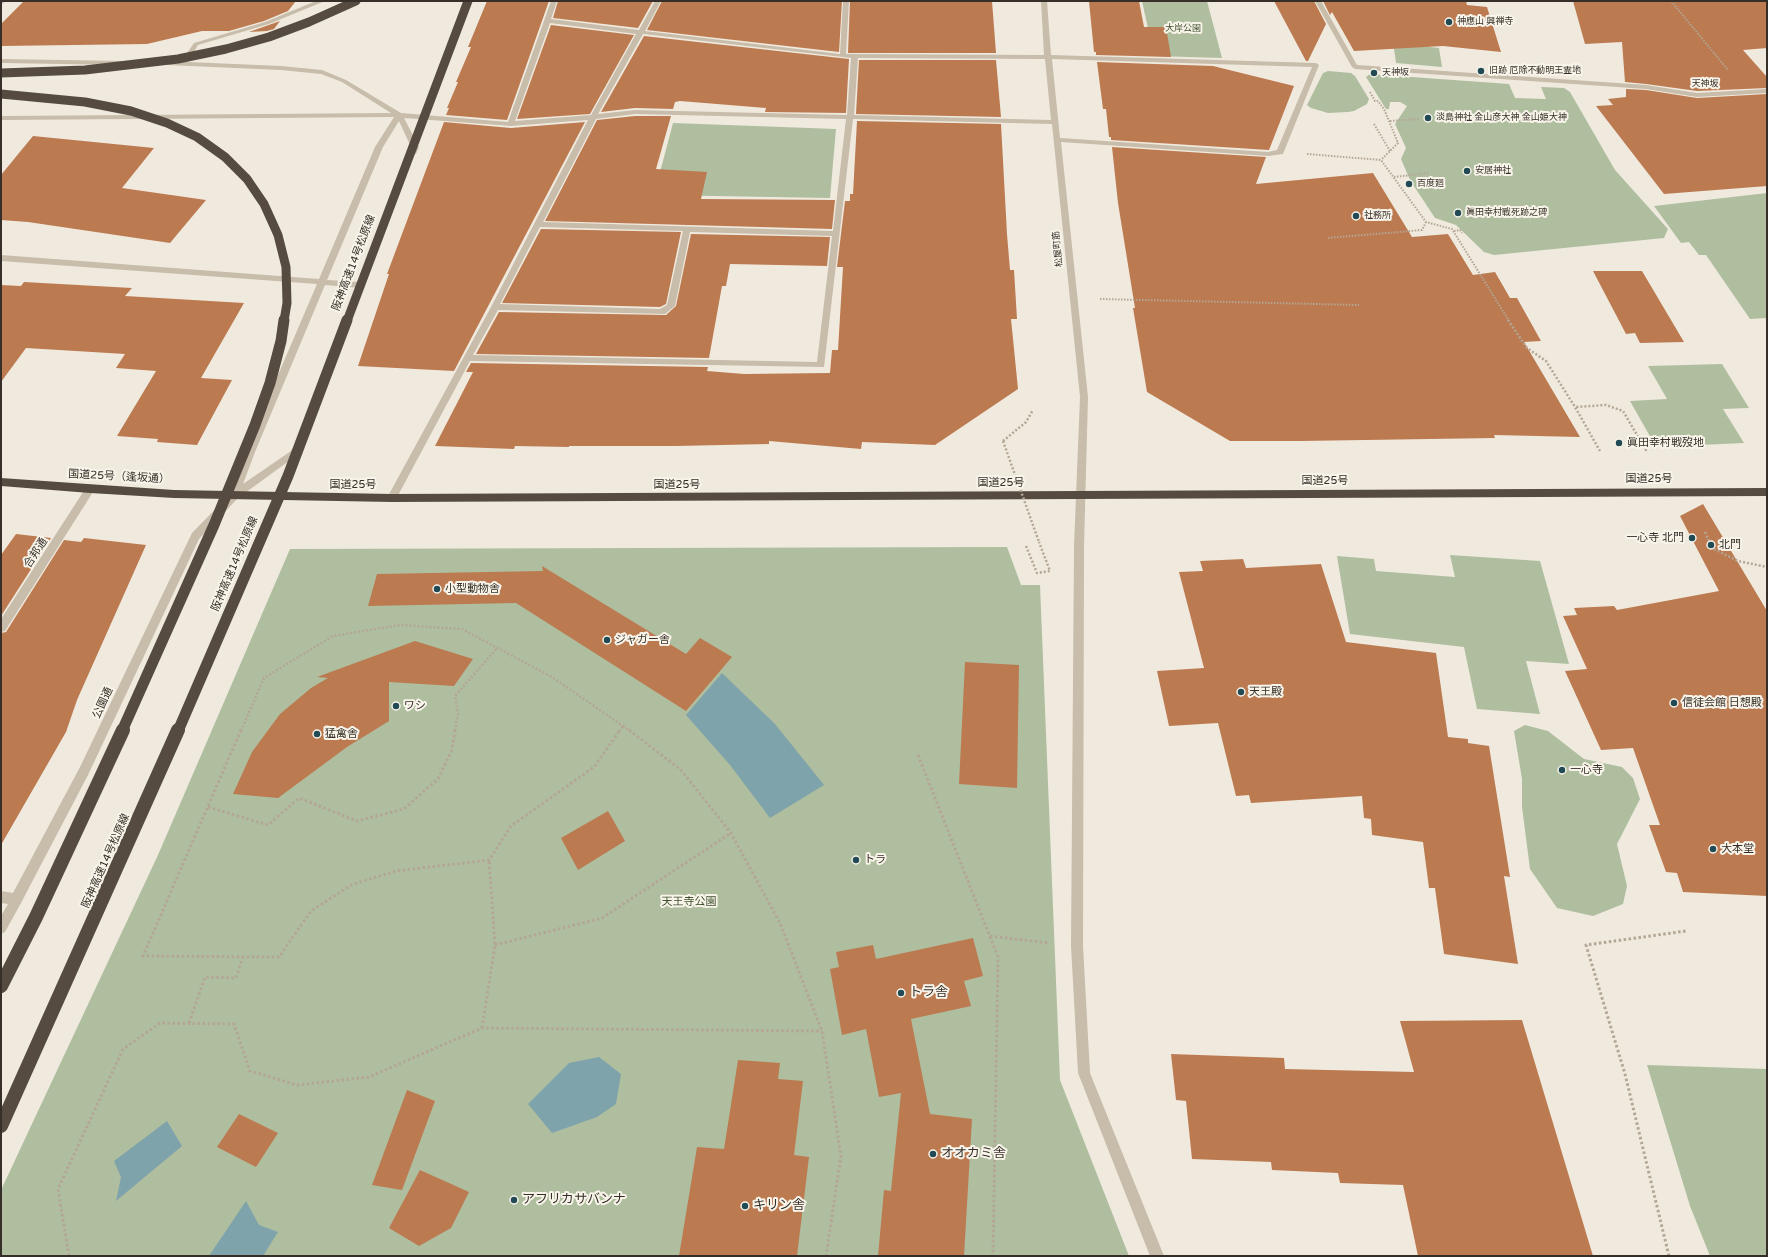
<!DOCTYPE html>
<html>
<head>
<meta charset="utf-8">
<style>
  body { margin:0 }
  #map { position:relative; width:1768px; height:1257px; overflow:hidden; background:#f0eade; font-family:"Varela Round",sans-serif }
  canvas { display:block }
  .frame { position:absolute; inset:0; border:2px solid #362f29; pointer-events:none }
</style>
</head>
<body>
<div id="map">
<canvas width="1768" height="1257"></canvas>
<div class="frame"></div>
</div>
<script>
const ctx = document.querySelector('canvas').getContext('2d');
ctx.lineJoin = 'round';
function fill(path, color) { ctx.fillStyle = color; ctx.fill(path, 'evenodd'); }
const toPath = rows => new Path2D(rows.map(r => 'M' + r).join(''));
function trace(path, color, width, dash) { ctx.strokeStyle = color; ctx.lineWidth = width; ctx.lineCap = dash ? 'butt' : 'round'; ctx.setLineDash(dash || []); ctx.stroke(path); }
function drawText(font, color, halo, rows, align = 'center') {
  ctx.font = font + ' "Varela Round","Noto Sans JP",sans-serif'; ctx.lineWidth = 4; ctx.setLineDash([]); ctx.textBaseline = 'middle'; ctx.strokeStyle = halo; ctx.fillStyle = color; for (const [text, x, y, turn = 0] of rows) {
    ctx.save(); ctx.translate(x, y); ctx.rotate((+turn || 0) * Math.PI / 180); ctx.textAlign = isNaN(turn) ? turn : align; if (halo) ctx.strokeText(text, 0, 0); ctx.fillText(text, 0, 0); ctx.restore();
  }
}
const green = toPath([
  [1142,1,1207,1,1222,58,1154,56],
  [1393,41,1411,45,1439,48,1442,67,1396,63],
  [1328,71,1351,73,1355,76,1369,99,1367,104,1354,111,1348,112,1328,113,1311,108,1307,105,1323,73],
  [1370,74,1509,84,1515,98,1546,99,1541,87,1564,88,1570,92,1615,170,1668,229,1664,238,1494,255,1484,252,1456,225,1435,218,1410,180,1401,159,1406,148,1395,124,1407,106,1400,102,1390,102,1389,109,1386,109,1366,77],
  [673,123,836,129,830,198,654,195],
  [1767,193,1767,318,1750,319,1706,255,1699,255,1689,242,1681,243,1654,206],
  [1722,364,1749,408,1723,409,1744,443,1656,447,1630,401,1667,399,1648,366],
  [1007,547,1021,585,1040,585,1060,1080,1129,1256,1,1256,1,1190,158,855,290,549],
  [1450,555,1540,561,1569,664,1526,661,1540,714,1477,709,1464,647,1350,634,1337,556,1374,559,1376,571,1455,577],
  [1525,725,1548,731,1584,759,1622,767,1633,778,1640,799,1617,844,1627,886,1623,904,1593,916,1557,908,1530,869,1522,807,1522,779,1514,731],
  [1647,1065,1767,1069,1767,1256,1710,1256,1690,1206]
]);
const water = toPath([
  [722,673,775,724,824,785,770,818,730,765,686,715],
  [599,1057,621,1074,616,1104,597,1117,552,1133,528,1104,569,1063],
  [167,1121,182,1146,116,1201,121,1177,114,1161],
  [246,1201,259,1225,278,1232,263,1256,209,1256]
]);
const building = toPath([
  [24,1,296,1,288,11,264,21,229,31,202,31,147,44,1,46,1,24],
  [487,1,549,1,507,120,446,115,449,108,447,108,458,82,456,82,471,47,468,47],
  [558,1,653,1,638,28,553,18],
  [662,1,842,1,839,52,647,30],
  [850,1,992,1,996,53,848,53],
  [1089,1,1139,1,1144,27,1166,27,1171,57,1096,55,1096,52,1094,52],
  [1274,1,1314,1,1326,24,1308,61,1306,61],
  [1323,1,1466,1,1467,5,1487,7,1501,52,1443,46,1354,51,1332,12,1330,15],
  [1573,1,1767,1,1767,48,1743,50,1767,77,1767,88,1697,91,1646,84,1625,82,1622,42,1585,44],
  [280,21,274,29,267,31,249,32],
  [551,25,634,35,590,114,517,119],
  [644,36,849,59,846,113,765,112,766,108,680,101,675,102,673,109,635,108,601,112],
  [859,60,996,60,1001,117,856,114],
  [1097,62,1213,66,1294,86,1269,150,1111,140,1111,137,1109,137,1106,109,1103,109],
  [1626,89,1646,90,1697,98,1767,94,1767,186,1664,194,1596,106,1613,105,1608,99,1626,97],
  [635,116,671,116,656,169,707,172,701,199,835,200,832,229,545,221,597,120],
  [857,121,1001,124,1007,234,1010,270,1014,270,1017,319,1011,319,1018,389,935,445,862,442,861,449,769,441,769,444,676,446,569,446,569,447,515,446,514,449,435,446,473,372,466,372,471,363,708,367,707,371,744,374,830,373,832,350,838,350,843,267,837,267,845,201,850,201,850,194,853,194],
  [444,122,511,128,585,122,454,371,358,366,389,274,387,274],
  [33,136,154,148,122,188,206,200,170,243,28,222,1,220,1,175],
  [1112,147,1266,157,1256,184,1373,173,1412,237,1448,234,1473,275,1495,272,1510,298,1517,298,1541,341,1524,342,1580,437,1494,435,1495,438,1300,441,1230,441,1147,392,1133,308,1135,308,1118,203],
  [541,229,681,232,666,304,660,307,502,303],
  [691,234,830,237,827,266,730,264,726,286,722,286,709,358,476,354,499,312,666,315,676,306],
  [1593,271,1642,271,1684,342,1640,343,1635,333,1626,334],
  [24,282,132,288,125,296,244,303,201,378,232,380,197,445,157,442,158,439,117,436,156,371,116,368,125,354,26,348,1,382,1,285,21,286],
  [1703,504,1767,611,1767,896,1683,892,1677,873,1666,872,1649,825,1660,825,1633,748,1601,750,1565,671,1587,669,1563,616,1577,615,1574,608,1614,606,1617,610,1719,591,1680,516],
  [16,534,51,538,1,616,1,555],
  [84,538,146,545,77,700,66,732,1,845,1,633,6,632,64,540,81,542],
  [1243,559,1246,568,1321,564,1346,642,1436,653,1448,737,1468,739,1468,743,1489,746,1510,877,1504,876,1518,964,1444,954,1435,888,1429,888,1423,842,1372,835,1371,819,1364,818,1362,796,1251,803,1249,795,1236,796,1218,723,1169,726,1157,671,1204,668,1179,572,1203,571,1200,561],
  [542,566,686,654,700,638,732,657,686,711,516,603,368,606,377,574,543,571],
  [415,641,473,659,454,686,389,682,389,721,347,747,278,798,233,794,252,752,280,714,311,688,328,678,317,677],
  [965,662,1019,665,1017,788,959,784],
  [608,811,625,841,578,870,561,838],
  [973,938,983,976,964,981,971,1006,911,1019,930,1114,972,1119,964,1256,878,1256,884,1190,891,1191,901,1093,879,1097,866,1029,842,1035,830,969,839,967,836,952,873,945,876,959],
  [1522,1020,1593,1256,1418,1256,1403,1185,1340,1183,1338,1173,1272,1170,1271,1162,1192,1159,1186,1101,1176,1100,1171,1054,1284,1058,1285,1069,1414,1072,1400,1021],
  [738,1060,780,1063,778,1079,803,1081,794,1155,809,1157,797,1256,679,1256,697,1147,724,1149],
  [407,1090,435,1101,402,1190,372,1185],
  [239,1114,278,1133,256,1167,217,1147],
  [420,1170,469,1192,451,1228,419,1246,389,1228]
]);
const pathFar2 = toPath([
  [1671,1,1728,70],
  [1370,92,1375,101,1378,101,1384,109,1398,143,1381,160],
  [1390,121,1419,119],
  [1374,124,1390,151],
  [1307,154,1381,160,1426,222,1452,229,1509,321],
  [1394,177,1429,173],
  [1454,231,1460,230,1462,233],
  [1328,238,1422,230,1426,222],
  [1100,299,1359,305]
]);
const pathFar1 = toPath([
  [1508,320,1527,348,1546,361,1575,407],
  [1003,441,1026,422,1033,410],
  [1600,451,1575,407,1606,405,1623,411,1647,452],
  [1705,532,1709,541],
  [1026,546,1037,573,1050,571,1039,542],
  [1714,549,1738,561,1767,567],
  [623,726,630,731],
  [241,731,264,678,333,636,400,625,462,629,552,677,623,726],
  [455,731,458,714,455,696,497,648],
  [619,731,623,726]
]);
const path = toPath([
  [241,730,143,956,279,957,311,911,351,885,396,871,489,860,511,826,594,767,620,730],
  [629,730,681,770,731,833,780,923,822,1031,841,1156,826,1256],
  [918,755,998,957,993,1256],
  [208,807,268,825,299,798,357,821,404,809,438,779,452,750,455,730],
  [990,936,1049,943],
  [495,945,602,918,731,833],
  [189,1023,205,977,236,978,243,957],
  [482,1028,495,945,489,860],
  [69,1256,58,1189,123,1049,160,1023,234,1024,250,1071,297,1085,369,1077,482,1028,822,1031],
  [1669,1256,1625,1074,1586,945,1686,931]
]);
const minor = toPath([
  [1,1,6,1,1,5,1,1],
  [316,1,325,1,269,24,198,45,188,62,281,66,322,70,346,80,401,113,508,122,551,1,557,1,551,19,639,30,655,1,661,1,645,31,840,54,843,1,849,1,846,54,1044,55,1041,1,1047,1,1051,55,1316,63,1319,65,1283,154,1268,156,1061,142,1088,397,1084,546,1083,946,1090,1073,1164,1256,1150,1256,1078,1073,1071,946,1074,546,1080,397,1052,124,853,119,824,367,470,361,395,501,392,502,387,498,491,307,588,120,511,126,404,118,419,147,416,154,413,154,409,152,411,147,399,121,383,147,327,280,361,282,365,285,361,288,325,285,255,452,243,484,291,451,294,446,300,446,301,448,300,453,238,498,199,539,88,775,21,903,5,932,1,934,1,916,8,904,1,903,1,891,13,893,80,767,192,533,231,493,245,452,317,284,1,261,1,255,319,279,375,147,394,117,1,120,1,116,391,113,342,82,321,74,281,70,167,65,164,63,167,61,181,62,194,43,265,22,316,1],
  [550,23,636,34,591,115,515,121,550,23],
  [643,34,851,58,847,115,635,110,598,114,643,34],
  [858,58,1045,59,1051,120,854,115,858,58],
  [1052,59,1312,67,1277,150,1268,152,1060,138,1052,59],
  [635,114,846,119,833,231,543,222,596,119,635,114],
  [540,227,683,231,667,305,660,309,500,304,540,227],
  [690,232,832,236,817,362,473,355,498,310,665,314,675,306,690,232],
  [1315,1,1321,1,1357,65,1646,85,1697,93,1767,89,1767,93,1697,97,1646,89,1355,69,1352,67,1315,1],
  [1,59,123,61,126,63,123,65,1,63,1,59],
  [90,485,95,489,93,492,5,631,1,632,1,619,87,486,90,485]
]);
const highway = toPath([
  [1,478,174,490,392,494,1767,488,1767,496,392,502,174,498,90,493,1,486,1,478]
]);
const pathBridge = toPath([
  [1003,441,1039,542]
]);
const highwayBridgeFar2 = toPath([
  [1,73,85,70,178,59,226,49,269,37,309,22,356,1],
  [1,94,85,102,131,111,167,123,197,137,225,157,247,179,264,204,278,235,286,267,287,303,284,321],
  [347,321,468,1]
]);
const highwayBridgeFar1 = toPath([
  [122,731,214,525,255,425,270,383,281,341,284,320],
  [178,731,288,476,347,320]
]);
const highwayBridge = toPath([
  [1,986,36,917,123,730],
  [1,1126,178,730]
]);
const markers = [
  [1449,22,4,"#224a54"],
  [1481,71,4,"#224a54"],
  [1374,73,4,"#224a54"],
  [1428,118,4,"#224a54"],
  [1467,171,4,"#224a54"],
  [1409,184,4,"#224a54"],
  [1458,213,4,"#224a54"],
  [1356,216,4,"#224a54"],
  [1619,443,4,"#224a54"],
  [1692,538,4,"#224a54"],
  [1711,545,4,"#224a54"],
  [437,589,4,"#224a54"],
  [607,640,4,"#224a54"],
  [1241,692,4,"#224a54"],
  [1674,703,4,"#224a54"],
  [396,706,4,"#224a54"],
  [317,734,4,"#224a54"],
  [1562,770,4,"#224a54"],
  [1713,849,4,"#224a54"],
  [856,860,4,"#224a54"],
  [901,993,4,"#224a54"],
  [933,1154,4,"#224a54"],
  [514,1200,4,"#224a54"],
  [745,1206,4,"#224a54"]
];
const farPoinames = [
  ["神應山 興禅寺",1457,22],
  ["旧跡 厄除不動明王霊地",1489,71],
  ["天神坂",1382,73],
  ["淡島神社 金山彦大神 金山姫大神",1436,118],
  ["安居神社",1475,171],
  ["百度廻",1417,184],
  ["眞田幸村戰死跡之碑",1466,213],
  ["社務所",1364,216]
];
const farParknames = [
  ["大岸公園",1183,29]
];
const farStreetnames = [
  ["天神坂",1705,84,1],
  ["松屋町筋",1058,249,-96]
];
const streetNames = [
  ["阪神高速14号松原線",354,263,-69],
  ["国道25号（逢坂通）",119,477,3],
  ["国道25号",1649,479],
  ["国道25号",1325,481],
  ["国道25号",1001,483],
  ["国道25号",353,485],
  ["国道25号",677,485],
  ["合邦通",36,553,-57],
  ["阪神高速14号松原線",235,564,-67],
  ["公園通",103,703,-65],
  ["阪神高速14号松原線",106,861,-66]
];
const poiNames = [
  ["眞田幸村戦歿地",1627,443],
  ["一心寺 北門",1684,538,"right"],
  ["北門",1719,545],
  ["小型動物舎",445,589],
  ["ジャガー舎",615,640],
  ["天王殿",1249,692],
  ["信徒会館 日想殿",1682,703],
  ["ワシ",404,706],
  ["猛禽舎",325,734],
  ["一心寺",1570,770],
  ["大本堂",1721,849],
  ["トラ",864,860]
];
const parkNames = [
  ["天王寺公園",689,902]
];
const nearPoinames = [
  ["トラ舎",909,993],
  ["オオカミ舎",941,1154],
  ["アフリカサバンナ",522,1200],
  ["キリン舎",753,1206]
];
fill(green, '#afbe9f');
fill(water, '#7fa3ab');
fill(building, '#bc7a51');
trace(pathFar2, '#b3a695', 2, [1.5, 1.5]);
trace(pathFar1, '#b3a695', 2.5, [2, 2]);
trace(path, '#b3a695', 3, [2.5, 2.5]);
fill(minor, '#c8bcab');
fill(highway, '#564b41');
trace(pathBridge, '#b3a695', 2.5, [2, 2]);
trace(highwayBridgeFar2, '#564b41', 9);
trace(highwayBridgeFar1, '#564b41', 11);
trace(highwayBridge, '#564b41', 14);
for (const [x, y, r, color] of markers) { const dot = new Path2D(); dot.arc(x, y, r, 0, 2 * Math.PI); ctx.fillStyle = color; ctx.fill(dot); trace(dot, '#f8f4ea', 1.5); }
drawText('9px', '#362f29', '#f8f4ea', farPoinames, 'left');
drawText('9px', '#40522f', '#f8f4ea', farParknames);
drawText('9px', '#362f29', '#f8f4ea', farStreetnames);
drawText('11px', '#362f29', '#f8f4ea', streetNames);
drawText('11px', '#362f29', '#f8f4ea', poiNames, 'left');
drawText('11px', '#40522f', '#f8f4ea', parkNames);
drawText('13px', '#362f29', '#f8f4ea', nearPoinames, 'left');
</script>
</body>
</html>
